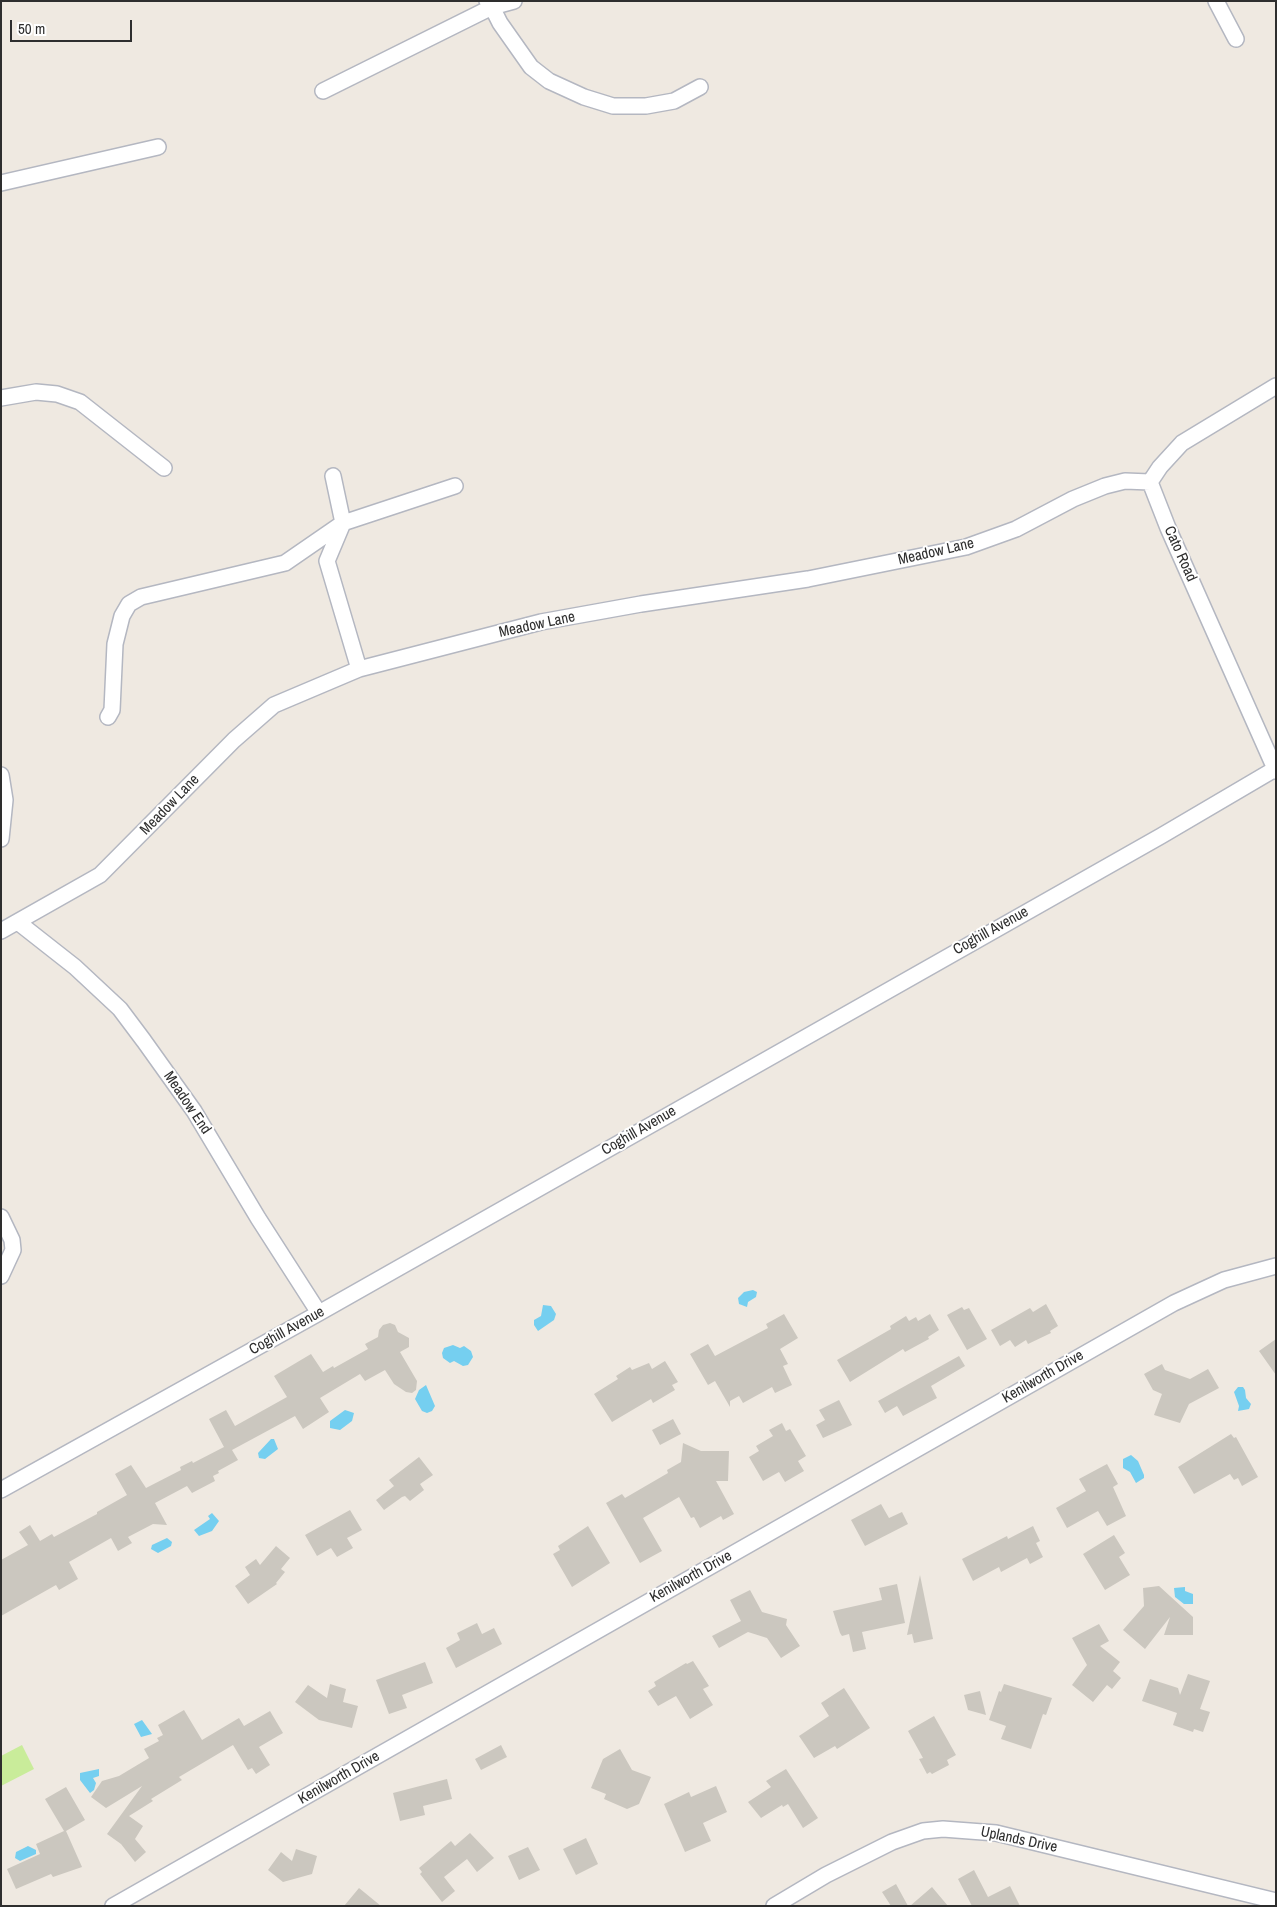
<!DOCTYPE html>
<html>
<head>
<meta charset="utf-8">
<style>
  body { margin:0 }
  #map { position:relative; width:1277px; height:1907px; overflow:hidden; background:#efe9e1; font-family:"Archivo Narrow",sans-serif }
  canvas { display:block }
  .frame { position:absolute; inset:0; border:2px solid #2e2e2e; pointer-events:none }
  .scale { position:absolute; left:10px; top:20px; width:122px; height:22px; box-sizing:border-box; border:2px solid #2e2e2e; border-top:0; padding-left:6px; font-size:15px; line-height:18px; white-space:nowrap; color:#2e2e2e; -webkit-text-stroke:4px #fff; paint-order:stroke }
</style>
</head>
<body>
<div id="map">
<canvas width="1277" height="1907"></canvas>
<div class="frame"></div>
<div class="scale">50 m</div>
</div>
<script>
const ctx = document.querySelector('canvas').getContext('2d');
ctx.lineJoin = 'round';
function fill(path, color) { ctx.fillStyle = color; ctx.fill(path, 'evenodd'); }
const toPath = rows => new Path2D(rows.map(r => 'M' + r).join(''));
function trace(path, color, width, dash) { ctx.strokeStyle = color; ctx.lineWidth = width; ctx.lineCap = dash ? 'butt' : 'round'; ctx.setLineDash(dash || []); ctx.stroke(path); }
function drawText(font, color, halo, rows, align = 'center') {
  ctx.font = font + ' "Archivo Narrow",sans-serif'; ctx.lineWidth = 4; ctx.setLineDash([]); ctx.textBaseline = 'middle'; ctx.strokeStyle = halo; ctx.fillStyle = color; for (const [text, x, y, turn = 0] of rows) {
    ctx.save(); ctx.translate(x, y); ctx.rotate((+turn || 0) * Math.PI / 180); ctx.textAlign = isNaN(turn) ? turn : align; if (halo) ctx.strokeText(text, 0, 0); ctx.fillText(text, 0, 0); ctx.restore();
  }
}
const pitch = toPath([
  [22,1745,34,1769,1,1786,1,1756]
]);
const water = toPath([
  [753,1290,757,1292,756,1297,748,1302,747,1307,739,1304,738,1298,744,1292],
  [543,1305,551,1306,556,1314,554,1320,538,1331,534,1325,534,1320,541,1316],
  [453,1345,460,1348,464,1346,471,1351,473,1357,468,1365,463,1366,454,1361,450,1363,443,1358,442,1353,444,1348],
  [426,1385,435,1406,432,1411,427,1413,422,1411,415,1399,419,1390],
  [1238,1387,1243,1387,1245,1390,1246,1398,1251,1404,1249,1409,1238,1411,1239,1406,1234,1392],
  [345,1410,354,1413,352,1421,340,1430,330,1428,330,1421],
  [271,1439,274,1439,278,1449,265,1459,259,1458,258,1453],
  [1131,1455,1138,1461,1144,1475,1144,1478,1136,1483,1130,1472,1123,1468,1123,1459],
  [212,1513,219,1521,212,1531,199,1536,194,1530,210,1519,208,1516],
  [167,1538,172,1542,171,1546,158,1553,151,1549,152,1545],
  [1185,1587,1185,1591,1193,1594,1193,1604,1184,1604,1175,1597,1174,1588],
  [142,1720,152,1734,141,1737,134,1724],
  [99,1769,99,1776,93,1778,96,1783,94,1790,90,1793,80,1780,80,1773],
  [28,1846,36,1850,36,1854,20,1861,15,1858,16,1852]
]);
const building = toPath([
  [1046,1304,1058,1326,1050,1331,1051,1333,1028,1344,1026,1340,1015,1347,1010,1340,1000,1346,991,1330,1030,1308,1033,1312],
  [962,1307,964,1310,969,1308,987,1339,967,1350,947,1315],
  [784,1314,798,1338,780,1349,788,1364,783,1366,792,1385,775,1393,772,1387,743,1403,739,1396,730,1401,730,1407,715,1381,708,1385,690,1354,708,1344,715,1356,768,1328,766,1324],
  [930,1314,939,1330,928,1337,929,1339,905,1352,903,1349,850,1382,837,1360,891,1329,890,1326,906,1316,909,1321,916,1317,918,1321],
  [390,1323,395,1325,398,1332,409,1338,409,1347,400,1352,417,1381,416,1390,412,1393,406,1392,394,1384,385,1370,365,1381,360,1374,320,1398,329,1412,303,1429,295,1416,232,1450,238,1460,218,1471,219,1473,213,1476,215,1481,192,1493,187,1486,155,1503,167,1525,153,1524,128,1537,132,1543,118,1551,111,1538,69,1562,78,1579,59,1590,56,1585,1,1616,1,1560,28,1545,19,1532,30,1525,40,1541,52,1534,54,1537,97,1514,97,1512,127,1495,115,1474,131,1465,146,1488,181,1470,180,1467,192,1461,193,1463,224,1447,209,1419,226,1410,235,1426,287,1397,274,1376,311,1354,323,1372,333,1366,334,1368,368,1349,365,1344,378,1337,379,1330,383,1325],
  [1276,1339,1276,1375,1259,1351],
  [959,1356,965,1366,931,1386,937,1398,903,1416,897,1406,885,1413,878,1401],
  [665,1361,678,1382,672,1385,675,1390,653,1403,651,1399,612,1422,594,1394,618,1379,616,1376,630,1367,632,1370,649,1363,652,1369],
  [1162,1364,1165,1370,1190,1379,1208,1369,1219,1388,1189,1404,1180,1423,1154,1415,1162,1394,1153,1390,1144,1374],
  [839,1400,852,1425,823,1438,816,1425,825,1420,819,1410],
  [673,1419,681,1434,660,1445,652,1430],
  [782,1423,786,1431,790,1429,806,1456,798,1461,804,1471,785,1482,779,1472,763,1481,749,1457,759,1451,756,1446,773,1436,769,1430],
  [1231,1434,1234,1438,1236,1437,1258,1477,1242,1486,1238,1478,1234,1480,1230,1474,1194,1494,1178,1467],
  [683,1443,701,1451,729,1451,728,1481,716,1481,734,1514,723,1520,721,1516,700,1528,694,1517,691,1518,679,1497,643,1518,662,1551,640,1563,606,1503,622,1494,625,1498,668,1473,667,1470,681,1462],
  [419,1457,433,1475,420,1484,424,1490,410,1501,405,1496,402,1497,384,1510,376,1500,394,1486,389,1480],
  [1107,1464,1118,1484,1113,1487,1126,1516,1107,1526,1098,1511,1067,1528,1056,1508,1086,1491,1079,1479],
  [881,1504,889,1518,902,1512,908,1524,865,1546,851,1520],
  [350,1510,362,1530,347,1538,353,1548,337,1557,331,1548,317,1556,305,1535],
  [588,1526,610,1563,572,1587,553,1554,560,1550,558,1546],
  [1033,1526,1040,1541,1036,1543,1043,1557,1030,1564,1027,1558,1001,1572,999,1567,973,1581,962,1559,1007,1536,1008,1539],
  [1114,1535,1125,1553,1119,1557,1130,1575,1105,1590,1083,1554],
  [276,1546,290,1558,281,1569,285,1572,276,1583,277,1584,248,1604,235,1586,250,1575,245,1567,256,1559,260,1565],
  [920,1575,933,1639,914,1643,912,1634,907,1635],
  [897,1584,905,1623,862,1632,866,1649,853,1652,849,1634,842,1636,840,1633,833,1611,882,1600,879,1588],
  [1159,1586,1193,1617,1193,1635,1164,1635,1170,1617,1145,1649,1123,1630,1144,1606,1143,1588],
  [750,1590,762,1612,787,1619,786,1625,800,1646,781,1658,767,1638,748,1632,719,1648,712,1636,741,1621,730,1600],
  [477,1623,482,1634,494,1628,502,1644,456,1668,446,1648,460,1640,457,1633],
  [1099,1624,1109,1641,1100,1646,1120,1662,1113,1671,1121,1678,1112,1689,1107,1685,1093,1702,1072,1685,1087,1665,1072,1638],
  [693,1661,709,1686,703,1689,713,1705,690,1719,676,1696,658,1706,648,1691,656,1686,654,1682,686,1663,687,1664],
  [425,1662,433,1683,402,1695,407,1708,389,1714,376,1680],
  [1188,1674,1210,1681,1200,1709,1210,1712,1203,1732,1194,1729,1193,1732,1173,1725,1177,1713,1142,1701,1150,1679,1178,1688,1180,1695],
  [330,1684,346,1689,343,1702,358,1706,352,1728,319,1720,295,1702,308,1685,327,1698],
  [1004,1684,1052,1698,1046,1715,1043,1714,1031,1749,1001,1739,1006,1726,989,1720,999,1691,1001,1692],
  [844,1688,870,1728,837,1749,835,1746,814,1758,799,1736,829,1716,821,1703],
  [980,1691,986,1715,968,1710,964,1695],
  [184,1710,202,1740,239,1718,244,1726,270,1711,283,1733,259,1747,270,1765,256,1774,252,1768,248,1770,233,1745,179,1777,182,1780,151,1799,153,1801,129,1816,143,1826,135,1839,146,1852,135,1862,121,1844,107,1834,142,1786,106,1808,91,1797,102,1781,119,1776,149,1758,144,1749,159,1741,157,1738,163,1735,158,1725],
  [934,1716,956,1755,947,1760,949,1765,932,1774,930,1772,927,1774,919,1759,923,1758,908,1731],
  [501,1745,507,1757,481,1770,475,1759],
  [620,1749,632,1770,651,1777,639,1804,627,1809,604,1799,606,1794,591,1788,603,1759],
  [786,1769,818,1818,803,1828,788,1804,783,1807,782,1805,761,1818,748,1802,771,1787,766,1781],
  [447,1779,452,1799,423,1806,425,1815,400,1821,393,1793],
  [716,1786,727,1812,703,1823,711,1841,685,1852,664,1804,689,1792,691,1797],
  [66,1787,85,1820,66,1831,82,1867,53,1877,51,1874,16,1889,7,1869,40,1854,36,1844,64,1831,45,1799],
  [470,1833,494,1858,477,1872,467,1859,444,1877,455,1891,442,1902,420,1874,422,1872,419,1868,451,1841,455,1846],
  [586,1838,598,1864,576,1875,563,1849],
  [528,1847,540,1870,519,1880,508,1856],
  [296,1849,317,1856,312,1874,283,1882,268,1870,281,1852,292,1861],
  [974,1870,988,1897,1010,1886,1020,1906,972,1906,958,1879],
  [896,1884,908,1906,891,1906,882,1892],
  [932,1887,948,1906,910,1906],
  [359,1888,381,1906,344,1906]
]);
const minor = toPath([
  [487,1,492,7,514,1],
  [1216,1,1236,39],
  [323,91,492,7,500,23,531,67,549,81,584,97,613,106,646,106,674,101,700,87],
  [1,183,158,147],
  [1276,386,1182,443,1160,467,1150,482,1168,528,1276,771],
  [1,398,36,392,57,394,80,402,164,468],
  [333,476,343,523,327,561,359,669],
  [108,717,112,710,115,644,122,616,129,604,141,597,285,563,343,523,455,486],
  [1,775,5,800,1,839],
  [19,923,75,967,120,1009,144,1041,194,1111,258,1218,319,1313],
  [1,931,100,875,234,740,274,705,359,669,541,622,641,604,808,579,966,547,1016,529,1073,499,1105,486,1125,481,1150,482],
  [1,1217,12,1240,13,1250,1,1276],
  [1,1490,319,1313,1161,836,1275,769],
  [113,1906,1174,1303,1224,1280,1276,1266],
  [774,1906,826,1875,892,1842,923,1831,943,1829,996,1833,1276,1901]
]);
const streetNames = [
  ["Meadow Lane",936,552,-13],
  ["Cato Road",1180,554,66],
  ["Meadow Lane",537,625,-12],
  ["Meadow Lane",170,805,-46],
  ["Coghill Avenue",991,931,-29],
  ["Meadow End",187,1103,56],
  ["Coghill Avenue",639,1131,-30],
  ["Coghill Avenue",287,1331,-29],
  ["Kenilworth Drive",1043,1377,-30],
  ["Kenilworth Drive",691,1577,-29],
  ["Kenilworth Drive",339,1778,-30],
  ["Uplands Drive",1019,1840,12]
];
fill(pitch, '#c9ec9a');
fill(water, '#75cff0');
fill(building, '#cbc7bf');
trace(minor, '#b4b7c1', 18);
trace(minor, '#fff', 15);
drawText('15px', '#2e2e2e', '#fff', streetNames);
</script>
</body>
</html>
